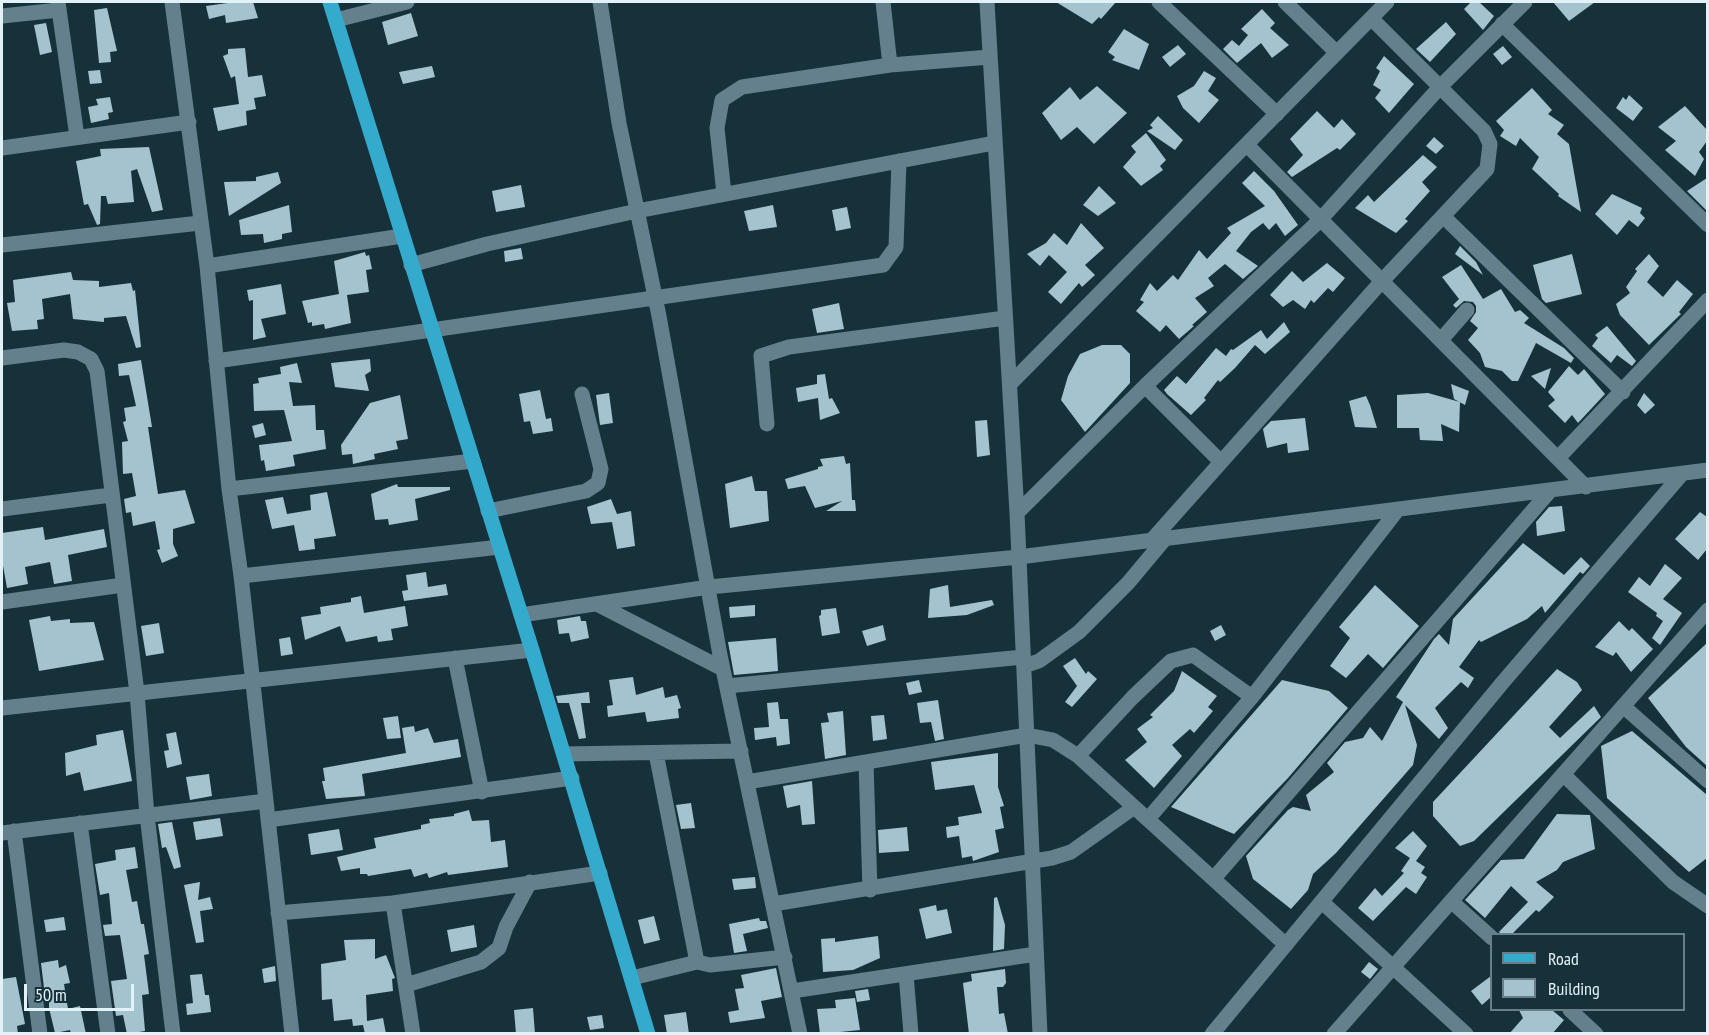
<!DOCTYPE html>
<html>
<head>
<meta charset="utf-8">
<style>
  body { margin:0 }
  #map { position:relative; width:1709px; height:1035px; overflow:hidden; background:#17313b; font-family:"PT Sans Narrow",sans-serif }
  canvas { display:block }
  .frame { position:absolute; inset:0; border:3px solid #e3f2f9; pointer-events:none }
  .legend { position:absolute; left:1490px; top:933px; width:195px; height:78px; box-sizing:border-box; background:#17313b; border:2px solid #697e87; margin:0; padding:8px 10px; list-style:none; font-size:18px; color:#e3f2f9 }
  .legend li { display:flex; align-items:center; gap:12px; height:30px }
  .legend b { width:30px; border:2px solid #697e87 }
  .scale { position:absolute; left:24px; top:984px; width:110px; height:27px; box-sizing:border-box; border:3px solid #e3f2f9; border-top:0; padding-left:8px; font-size:18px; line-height:21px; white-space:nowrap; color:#e3f2f9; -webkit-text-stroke:4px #17313b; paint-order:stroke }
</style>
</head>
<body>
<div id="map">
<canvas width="1709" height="1035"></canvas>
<div class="frame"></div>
<ul class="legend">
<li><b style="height:8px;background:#34abcd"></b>Road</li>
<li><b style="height:16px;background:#a5c3cf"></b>Building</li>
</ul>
<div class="scale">50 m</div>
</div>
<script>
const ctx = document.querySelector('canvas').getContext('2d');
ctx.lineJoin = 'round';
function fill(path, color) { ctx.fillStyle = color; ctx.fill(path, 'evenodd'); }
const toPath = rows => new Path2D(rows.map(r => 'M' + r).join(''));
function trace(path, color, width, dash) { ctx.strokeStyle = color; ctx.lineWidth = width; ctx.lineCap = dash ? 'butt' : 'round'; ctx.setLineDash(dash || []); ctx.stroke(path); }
const building = toPath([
  [235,2,253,2,258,18,226,23,225,15,209,19,206,6],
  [1056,2,1116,2,1101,19,1099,17,1092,24],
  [1471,2,1479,2,1494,16,1483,30,1464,9],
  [1553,2,1595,2,1569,21],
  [107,8,117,51,110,52,111,62,99,63,94,10],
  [1262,9,1275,23,1270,28,1289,45,1272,58,1261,43,1237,63,1223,49,1232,40,1239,46,1248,35,1241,29],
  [411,13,418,36,388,45,382,22],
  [1446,22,1456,34,1430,62,1416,49],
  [46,23,52,52,40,55,34,25],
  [1124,29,1149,44,1139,70,1112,60,1115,57,1108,52],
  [1178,45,1186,54,1170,67,1162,57],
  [1503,46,1512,57,1502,65,1493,54],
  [245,48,248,77,262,75,266,96,254,98,256,109,246,111,247,125,218,131,213,108,239,104,235,76,231,78,223,56,228,54,228,49],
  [1384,56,1414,84,1389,113,1375,98,1381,90,1373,85,1380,71,1376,68],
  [432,66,435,77,403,84,399,72],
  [100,70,102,83,90,84,88,71],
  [1204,71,1216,78,1208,91,1219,100,1199,123,1183,108,1177,96,1194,86],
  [1097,86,1127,113,1094,144,1077,127,1061,140,1042,113,1070,87,1080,100],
  [1532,88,1552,110,1548,114,1564,125,1557,134,1569,144,1581,212,1558,196,1559,194,1532,169,1539,157,1520,138,1516,146,1500,136,1504,130,1496,121],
  [1629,95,1643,108,1633,121,1616,108,1623,97,1626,100],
  [110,97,113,112,108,113,109,119,91,123,88,107,98,105,96,99],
  [1685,106,1707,130,1707,141,1699,152,1704,159,1695,176,1665,150,1676,141,1658,127],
  [1317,111,1334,128,1342,119,1356,134,1340,150,1337,148,1292,177,1287,172,1303,155,1290,139],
  [1158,116,1183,140,1175,150,1147,131,1153,128,1150,125],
  [1146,133,1166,160,1160,166,1163,170,1141,186,1123,167,1136,152,1131,146],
  [1434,137,1444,146,1436,154,1426,146],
  [149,147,163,210,152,212,137,169,131,171,134,202,108,204,106,196,101,196,100,224,97,225,88,204,84,205,76,161,101,156,100,149],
  [1423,155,1437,167,1422,182,1430,191,1405,219,1408,221,1396,233,1355,208,1368,195,1374,202],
  [1254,171,1274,191,1298,225,1285,236,1276,223,1269,230,1263,223,1251,232,1236,251,1258,266,1243,279,1225,264,1208,278,1214,286,1195,298,1207,312,1192,325,1194,326,1179,339,1166,325,1160,332,1136,311,1144,302,1140,300,1150,283,1157,291,1173,275,1178,280,1199,250,1207,259,1231,233,1227,228,1265,206,1242,183],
  [278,172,281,183,229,216,224,182,256,181,256,177],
  [1707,178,1707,211,1687,191],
  [521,185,525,207,496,212,492,191],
  [1099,186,1116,203,1098,216,1083,205],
  [1612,194,1642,208,1640,213,1645,218,1638,227,1629,220,1617,235,1595,214],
  [289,205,292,232,282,234,282,239,264,243,263,234,241,235,239,220],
  [773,205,777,227,749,231,744,211],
  [847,207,851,228,836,231,832,210],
  [1081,223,1104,248,1085,265,1095,275,1082,287,1079,283,1061,304,1048,292,1067,272,1049,255,1040,266,1027,254,1046,243,1054,233,1067,245],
  [1460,246,1476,262,1483,275,1455,254],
  [521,248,523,259,505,262,504,251],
  [365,252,366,256,369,255,372,269,366,270,369,292,347,295,351,323,325,329,324,324,312,326,312,322,308,323,302,301,339,294,334,261],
  [1572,254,1582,294,1546,303,1542,299,1533,265],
  [1649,254,1659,266,1647,282,1663,297,1677,280,1693,294,1679,312,1681,314,1649,345,1620,315,1616,304,1630,293,1626,287,1637,271,1635,269],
  [1327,263,1345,278,1333,292,1328,288,1314,303,1311,300,1305,309,1293,300,1283,307,1270,295,1292,271,1303,282],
  [1461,265,1483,299,1501,289,1515,312,1520,310,1529,318,1524,323,1564,348,1574,358,1571,363,1536,343,1518,381,1512,381,1502,371,1485,367,1480,353,1468,340,1478,328,1470,321,1476,312,1476,306,1473,302,1464,301,1456,308,1453,305,1459,299,1442,277],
  [71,272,73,280,99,281,99,287,131,283,133,291,135,290,141,347,136,348,126,316,104,318,104,322,73,319,70,294,42,299,44,319,37,320,38,329,12,331,7,303,15,302,13,280],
  [281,284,286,314,261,319,266,337,253,340,253,300,249,301,247,290],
  [839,303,844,329,817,333,812,309],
  [1284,322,1290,332,1265,354,1255,345,1235,368,1220,382,1218,380,1204,398,1206,400,1191,415,1167,394,1164,390,1177,376,1186,384,1216,348,1226,356,1231,349,1233,350,1261,330,1267,339],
  [1607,326,1636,361,1632,366,1617,355,1611,363,1592,346,1598,338,1595,335],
  [1102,345,1121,345,1130,354,1130,383,1085,432,1061,400,1068,376,1080,354],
  [370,359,371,371,365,375,369,391,335,387,331,363],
  [141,360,152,427,148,427,158,494,185,490,195,523,173,529,173,544,178,556,162,563,157,550,160,549,155,521,133,526,131,512,126,513,124,499,136,496,132,473,123,474,122,442,128,441,123,422,126,421,124,408,136,406,129,375,119,376,118,364],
  [297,363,302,383,289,382,293,406,315,405,316,430,324,430,326,449,293,455,295,466,266,471,264,460,261,461,259,445,292,441,284,410,254,411,253,384,259,383,258,378,281,374,280,367],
  [1569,366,1578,375,1584,369,1605,394,1578,423,1572,415,1565,423,1548,406,1555,400,1548,392],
  [1551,368,1545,389,1531,376],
  [825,374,829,399,832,398,840,413,820,420,818,398,798,402,796,388,817,384,817,375],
  [1451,384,1469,391,1465,405,1454,399],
  [540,390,546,419,551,418,553,431,533,434,530,421,524,422,519,394],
  [609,393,613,423,600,425,596,395],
  [1428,393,1460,402,1459,432,1441,424,1443,441,1420,440,1419,428,1397,428,1397,395],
  [1644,393,1655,405,1645,414,1637,405],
  [400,395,408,439,396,441,398,449,374,454,375,459,353,464,352,454,342,455,341,445,370,403],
  [1366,396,1370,405,1377,428,1355,427,1349,401],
  [1305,418,1309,450,1288,453,1287,443,1267,448,1263,429,1271,421],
  [987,420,990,455,977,457,975,421],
  [263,423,266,435,255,438,252,426],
  [844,456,846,464,850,463,852,500,855,500,856,511,826,511,842,501,815,508,805,486,788,489,785,479,818,469,818,467,823,466,820,459],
  [752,476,755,491,767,491,769,521,730,528,725,484],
  [397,484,398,487,450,487,450,490,415,499,418,520,389,525,388,519,375,520,371,494],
  [327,492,336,536,314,539,315,549,299,551,294,525,272,529,265,500,283,497,287,514,311,510,310,495],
  [611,499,617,514,631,511,635,546,617,549,612,522,591,524,587,507],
  [1562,506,1565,531,1537,536,1536,522,1549,507],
  [1700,512,1707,517,1707,549,1698,560,1675,539],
  [43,527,45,540,104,529,107,547,68,555,72,581,54,584,50,562,25,567,28,584,7,588,2,560,2,533],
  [1523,543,1564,575,1581,557,1590,566,1583,574,1580,572,1545,613,1542,606,1527,619,1481,642,1479,640,1459,667,1474,678,1468,688,1461,682,1435,708,1448,728,1439,739,1405,705,1417,745,1413,765,1336,853,1313,874,1308,890,1291,909,1253,879,1246,856,1288,810,1293,807,1311,811,1306,795,1334,772,1327,763,1345,742,1363,738,1370,727,1382,741,1403,702,1396,697,1434,639,1439,634,1449,645,1453,619],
  [1665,564,1682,578,1663,599,1682,613,1660,645,1652,638,1663,621,1656,616,1657,613,1628,592,1639,577,1650,586],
  [426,572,428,587,446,584,448,595,404,601,402,591,408,590,406,575],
  [948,585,950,607,992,600,994,605,967,615,928,618,930,589],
  [1375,585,1419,626,1383,668,1368,654,1346,678,1330,666,1350,638,1339,627],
  [361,596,364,613,405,606,408,626,391,629,393,640,378,642,377,636,346,642,340,626,305,640,301,617,321,614,320,607,351,602,351,598],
  [755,605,755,616,730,618,729,607],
  [836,608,840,633,822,636,819,616,821,615,821,610],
  [50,616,51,621,70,619,70,623,94,622,104,660,39,671,29,620],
  [580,616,581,621,586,621,589,638,571,642,569,633,559,634,557,620],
  [1619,621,1629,631,1632,628,1653,649,1631,672,1616,652,1613,656,1595,647],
  [159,623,164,653,146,656,141,626],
  [883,625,886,640,867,646,862,631],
  [1221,625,1226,635,1215,641,1210,631],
  [290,637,293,654,281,656,279,639],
  [776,638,778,671,734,675,728,642],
  [1707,643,1707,766,1686,747,1648,698],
  [1075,658,1086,674,1088,671,1097,679,1072,707,1065,702,1077,686,1063,666],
  [1557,669,1577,682,1582,690,1549,727,1560,738,1594,706,1601,717,1474,841,1460,846,1433,816,1433,802],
  [1182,671,1217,696,1208,707,1213,711,1194,733,1190,729,1172,745,1182,756,1154,788,1125,760,1147,742,1137,729,1153,717,1150,715,1174,691],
  [633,677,636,695,663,687,665,698,677,695,681,708,678,709,679,718,647,722,645,712,608,717,607,706,613,705,609,680],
  [919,680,922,692,909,695,906,683],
  [1282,680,1329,691,1348,708,1288,778,1234,834,1171,807],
  [589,692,590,703,581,703,586,738,579,739,569,703,558,703,556,696],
  [938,700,944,739,935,741,931,722,920,723,917,703],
  [778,702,780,719,788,719,790,744,777,746,776,737,755,740,754,728,769,727,767,703],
  [843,711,846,755,825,759,821,723,829,722,827,713],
  [884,715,887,739,873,741,871,716],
  [398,716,401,738,387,739,383,718],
  [414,726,415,732,428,728,434,743,458,739,461,757,362,774,365,796,326,799,322,781,325,781,323,768,406,753,402,728],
  [123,730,132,781,84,791,80,772,66,776,65,753,97,745,96,735],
  [1632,731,1707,795,1707,858,1689,872,1607,798,1601,746],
  [176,732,182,764,167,768,164,751,169,750,166,734],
  [998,753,998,787,1004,806,1000,807,1004,828,995,830,999,852,973,861,972,856,962,858,959,836,947,838,946,827,959,825,958,817,982,813,974,785,935,790,931,762],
  [209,774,212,796,190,800,186,777],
  [812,781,815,824,802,825,800,805,787,808,783,786],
  [691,803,695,828,681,829,676,805],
  [469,810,472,821,489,820,491,842,505,840,508,867,448,875,447,872,429,878,427,873,414,877,411,869,368,876,367,874,360,874,360,868,341,871,337,857,376,848,374,838,421,829,421,825,430,823,429,819,454,816,454,814],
  [1557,814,1590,815,1595,849,1563,862,1557,870,1536,882,1554,897,1539,912,1536,910,1512,934,1501,934,1499,932,1528,902,1511,886,1485,918,1465,900,1501,860,1524,859],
  [220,818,223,836,196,840,193,822],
  [172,822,181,867,174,869,166,847,162,848,158,824],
  [907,827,909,851,879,853,878,830],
  [339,829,343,850,311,855,308,834],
  [1413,831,1427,846,1416,861,1425,867,1421,873,1427,877,1416,894,1406,887,1373,921,1358,908,1375,888,1382,896,1404,873,1401,871,1410,858,1395,848],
  [135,847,138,868,126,870,132,902,137,901,141,924,144,924,149,954,144,955,149,994,142,995,145,1031,127,1034,123,1015,116,1016,111,981,127,979,120,935,105,936,103,925,112,924,109,893,100,895,95,864,116,860,115,850],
  [755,877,756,888,734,890,732,879],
  [200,882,198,900,210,897,213,909,200,911,204,942,196,943,184,885],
  [997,897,1005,925,1004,949,993,951,994,898],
  [936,905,937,911,947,909,952,933,926,939,919,909],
  [654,916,660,940,644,944,638,920],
  [64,917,66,930,46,932,44,920],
  [759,918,760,921,766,921,768,928,743,934,747,951,734,953,729,924],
  [474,925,477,947,451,952,447,930],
  [878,936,880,958,853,970,823,972,821,939,835,938,835,942],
  [375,939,375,959,386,955,395,978,392,979,393,991,366,995,367,1021,383,1018,386,1034,365,1034,363,1025,353,1026,352,1019,334,1021,332,999,322,1000,321,964,346,960,344,940],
  [58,960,59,968,66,965,70,983,64,984,68,1009,80,1006,86,1034,71,1034,70,1030,55,1033,49,1008,49,987,44,988,41,963],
  [1369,962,1378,969,1370,979,1361,972],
  [275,966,276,981,264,983,262,969],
  [776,968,782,997,761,1001,765,1018,730,1023,728,1012,739,1010,735,989,744,988,741,975],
  [1005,969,1006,983,1003,987,997,987,999,1014,1004,1013,1008,1034,969,1034,963,983,972,981,971,974],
  [202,974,205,995,209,995,211,1012,187,1015,186,1004,193,1003,190,975],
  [1491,976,1491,997,1482,1005,1471,991],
  [16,977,25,1024,17,1026,18,1034,2,1034,2,979],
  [868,989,870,1000,857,1002,855,991],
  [855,998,860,1030,820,1034,817,1009,836,1008,835,1000],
  [533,1008,535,1034,516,1034,514,1010],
  [1519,1010,1552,1010,1564,1020,1552,1034,1509,1034,1523,1018],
  [686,1012,689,1034,667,1034,664,1015],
  [602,1015,604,1028,590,1030,587,1017]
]);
const street = toPath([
  [58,2,77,137],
  [172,2,207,266,229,489,241,576,292,1034],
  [600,2,619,123,659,316,720,655,800,1034],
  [883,2,890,65],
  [987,2,1017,513,1040,1034],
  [1159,2,1277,114],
  [1285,2,1337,53],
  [2,16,59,10],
  [336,20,407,2],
  [1502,24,1708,225],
  [1247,145,1586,487],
  [2,148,189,122],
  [724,194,717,128,722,100,742,87,890,65,990,57],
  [1443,216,1623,392],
  [2,245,200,223],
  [411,265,487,244,637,211,994,143],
  [207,266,402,236],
  [1441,340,1467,310],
  [2,358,64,350,78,352,91,359,97,371,137,693,147,815,173,1034],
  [216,361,883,265,896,247,899,161],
  [1010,384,1387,2],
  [1145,386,1221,462],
  [767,424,761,356,789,347,1005,318],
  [1558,458,1708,300],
  [229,489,473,461],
  [2,509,111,495],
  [488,511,586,491,598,483,601,469,582,394],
  [1017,513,1145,386,1320,220,1440,87,1525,2],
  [1151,541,1382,281,1487,169,1490,144,1484,131,1371,18],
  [241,576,500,547],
  [2,602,123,585],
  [597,604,723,669],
  [521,615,709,587,1019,557,1708,470],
  [455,658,482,792],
  [1024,666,1039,661,1079,632,1128,583,1164,540],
  [727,686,1023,657],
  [1623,706,1708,781],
  [2,708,532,650],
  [656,753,697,962,710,965,785,957],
  [564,754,741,751],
  [1078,756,1133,697,1171,661,1193,655,1252,697],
  [866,762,870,890],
  [1563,774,1673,882,1708,906],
  [747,782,1027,735,1053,740,1078,756,1286,945],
  [1148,819,1252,697,1396,512],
  [268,820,572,778],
  [80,823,108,1034],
  [14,831,40,1034],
  [2,833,266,801],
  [1215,877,1549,492],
  [1451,901,1492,938],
  [1322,902,1466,1034],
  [393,903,413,1034],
  [773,904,1052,858,1071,852,1133,808],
  [278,913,393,903,600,873],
  [906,974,911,1034],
  [632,978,697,962],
  [406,985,481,962,499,948,506,927,530,882],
  [792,991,1036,954],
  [1570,1010,1596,1034],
  [1212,1034,1503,682,1681,475],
  [1334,1034,1708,610]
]);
const primary = toPath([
  [330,2,532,650,648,1034]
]);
fill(building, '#a5c3cf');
trace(street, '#64808c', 15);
trace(primary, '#34abcd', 15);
</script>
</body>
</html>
